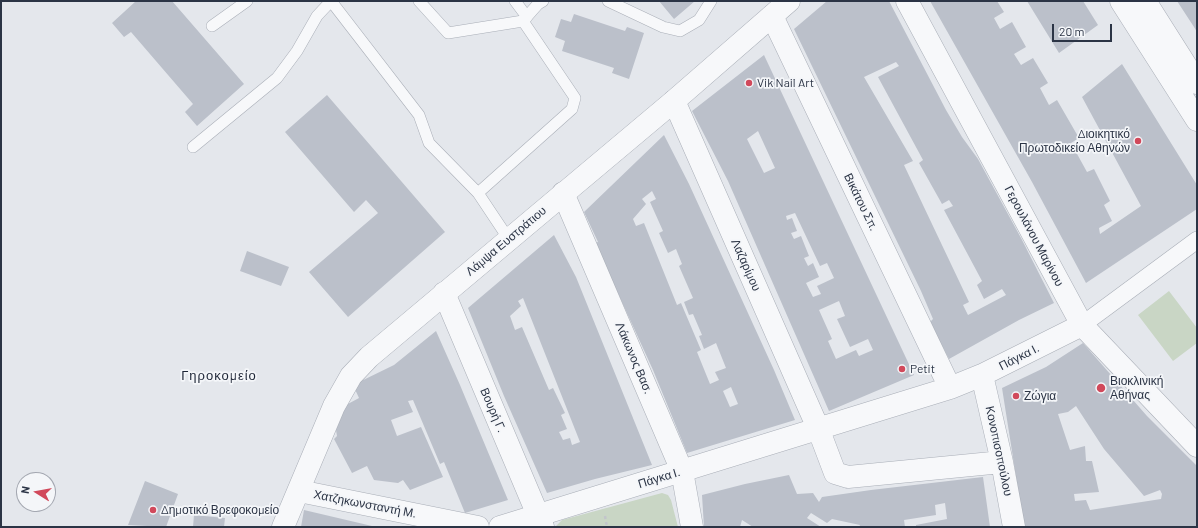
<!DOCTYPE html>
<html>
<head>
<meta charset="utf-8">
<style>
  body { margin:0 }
  #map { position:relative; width:1198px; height:528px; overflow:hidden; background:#e4e7ec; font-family:Barlow,sans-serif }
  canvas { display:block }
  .frame { position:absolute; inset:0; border:2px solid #2b3445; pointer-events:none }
  .north { position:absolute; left:16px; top:472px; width:40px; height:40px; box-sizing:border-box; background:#f4f6f9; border:1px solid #a4a8b1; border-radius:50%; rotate:281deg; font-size:11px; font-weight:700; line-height:16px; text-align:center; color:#2b3445 }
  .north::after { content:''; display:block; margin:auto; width:14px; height:18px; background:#d1495b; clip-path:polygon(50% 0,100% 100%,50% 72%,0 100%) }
  .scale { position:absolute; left:1052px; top:24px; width:60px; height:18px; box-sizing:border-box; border:2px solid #2b3445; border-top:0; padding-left:5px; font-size:12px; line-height:14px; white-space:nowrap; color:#2b3445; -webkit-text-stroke:3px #f4f6f9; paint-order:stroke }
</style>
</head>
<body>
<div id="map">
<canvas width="1198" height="528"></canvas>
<div class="frame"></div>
<div class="north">N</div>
<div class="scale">20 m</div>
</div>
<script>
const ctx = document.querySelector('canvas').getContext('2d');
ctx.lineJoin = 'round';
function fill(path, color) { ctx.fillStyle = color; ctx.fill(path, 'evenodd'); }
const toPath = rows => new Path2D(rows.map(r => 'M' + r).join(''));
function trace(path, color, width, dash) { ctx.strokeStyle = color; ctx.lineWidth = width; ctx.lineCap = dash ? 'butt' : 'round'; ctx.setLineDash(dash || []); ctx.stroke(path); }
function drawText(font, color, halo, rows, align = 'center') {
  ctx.font = font + ' Barlow,sans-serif'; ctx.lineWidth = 3.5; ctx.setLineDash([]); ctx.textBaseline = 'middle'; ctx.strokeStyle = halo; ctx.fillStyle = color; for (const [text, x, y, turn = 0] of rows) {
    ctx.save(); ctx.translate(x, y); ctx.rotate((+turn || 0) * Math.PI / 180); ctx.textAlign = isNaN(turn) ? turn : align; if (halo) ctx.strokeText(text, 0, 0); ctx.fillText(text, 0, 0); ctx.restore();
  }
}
const green = toPath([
  [1169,291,1197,328,1197,343,1173,361,1138,315],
  [662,493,668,495,671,500,678,527,555,527,562,520]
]);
const building = toPath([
  [136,1,172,1,244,84,197,126,185,112,193,104,131,32,124,37,112,23],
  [659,1,695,1,674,19],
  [827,1,889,1,946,110,962,137,978,159,1021,238,1054,303,1019,320,949,359,930,322,933,319,921,291,794,29],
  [896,62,899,66,878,77,923,160,919,163,942,204,949,200,953,206,944,210,982,281,977,285,984,299,1002,289,1006,295,968,315,963,305,969,302,904,165,913,161,864,77],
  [930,1,997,1,1004,12,994,18,1000,29,1012,22,1026,47,1014,54,1021,65,1033,58,1048,83,1040,88,1049,105,1057,100,1079,138,1071,143,1087,172,1094,169,1110,201,1104,205,1112,221,1099,228,1100,234,1141,206,1082,97,1122,64,1197,185,1197,209,1086,283,1032,182],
  [1027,1,1083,1,1098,25,1059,53],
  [1177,1,1197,1,1197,32,1194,27],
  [574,14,625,31,627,27,644,33,629,79,612,73,614,68,562,51,565,41,555,37,561,19,571,22],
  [764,55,914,375,829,411,728,181,692,111],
  [758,131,775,168,764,173,747,139],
  [795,213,820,266,827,263,834,278,817,286,821,294,813,297,806,283,819,277,813,263,808,266,804,258,809,256,801,236,794,239,791,233,797,231,792,218,787,220,786,216],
  [839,301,845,316,837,319,850,347,868,339,873,350,859,356,856,350,836,359,828,341,832,339,819,310],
  [327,95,445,232,348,317,309,272,378,213,366,200,354,212,285,132],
  [664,135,689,184,774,370,795,420,687,453,653,370,595,243,598,242,584,212],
  [652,191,656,199,650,202,663,231,659,233,668,253,676,249,682,264,679,266,693,298,684,302,689,315,693,314,702,335,699,336,704,349,716,343,726,368,715,372,719,380,710,384,697,352,701,350,681,303,677,305,644,223,636,226,633,219,646,204,642,199],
  [731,387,738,404,730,407,723,391],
  [554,235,576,277,652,465,595,479,547,493,504,396,468,308],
  [523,298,580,442,572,445,570,438,563,440,559,432,567,429,561,415,565,413,553,388,549,390,522,327,515,330,510,316,521,306,518,301],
  [247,251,289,267,281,286,240,271],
  [436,331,460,385,508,500,465,513,444,462,440,464,413,400,408,401,413,412,391,420,397,436,421,427,443,477,410,490,403,480,398,483,374,480,367,466,352,473,334,439,337,436,336,430,346,405,359,398,353,385,394,365],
  [1083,343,1147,416,1197,466,1197,527,1024,527,1002,388,1046,367],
  [1076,406,1104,449,1144,496,1160,490,1162,494,1161,499,1090,510,1086,500,1075,501,1074,494,1099,492,1092,461,1086,461,1085,446,1070,450,1058,414,1068,412],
  [789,475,797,494,813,493,819,502,822,497,871,490,983,477,990,527,916,527,916,525,947,519,945,503,935,505,936,515,904,520,905,527,859,527,860,525,832,519,827,523,811,513,807,518,821,527,753,527,742,520,740,527,704,527,702,495,745,484],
  [145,481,178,494,166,527,128,525],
  [304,510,372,526,372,527,301,527],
  [194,515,225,518,224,527,193,527]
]);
const path = toPath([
  [605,516,607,527]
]);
const service = toPath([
  [331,1,419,115,429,143,478,193,508,238],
  [419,1,448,33,523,21],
  [515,1,527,17],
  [608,1,663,27,680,31,699,20,711,1],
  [212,26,247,1],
  [193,147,277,78,297,51,317,16,331,1],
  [478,193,572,109,575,98,523,21,538,4,543,1]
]);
const pedestrian = toPath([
  [1082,325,1197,240]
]);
const minor = toPath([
  [907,1,1082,325,1197,446],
  [1121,1,1197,120],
  [1145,1,1197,83],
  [772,16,950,388],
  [674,101,818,428,835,473,848,477,1002,462],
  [563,193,682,471,692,527],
  [444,293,543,527],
  [982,375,1002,462,1014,527],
  [299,491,478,527],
  [500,527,950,388,982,375,1082,325]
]);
const tertiary = toPath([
  [283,527,334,406,351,376,369,357,674,101,789,1]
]);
const markers = [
  [749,83,4,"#d1495b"],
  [1138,141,4,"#d1495b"],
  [902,369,4,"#d1495b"],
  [1101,388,5,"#d1495b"],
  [1016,396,4,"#d1495b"],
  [153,510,4,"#d1495b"]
];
const poiNames = [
  ["Vik Nail Art",757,83],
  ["Διοικητικό",1130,134,"right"],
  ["Πρωτοδικείο Αθηνών",1130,148,"right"],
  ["Petit",910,369],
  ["Βιοκλινική",1110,381],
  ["Αθήνας",1110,395],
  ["Ζώγια",1024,396],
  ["Δημοτικό Βρεφοκομείο",161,510]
];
const streetNames = [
  ["Βικάτου Σπ.",861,202,64],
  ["Γερουλάνου Μαρίνου",1034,236,62],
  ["Λάμψα Ευστράτιου",506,241,-40],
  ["Λαζαρίμου",746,265,66],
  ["Πάγκα Ι.",1019,357,-27],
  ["Λάκωνος Βασ.",634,358,67],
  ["Βουρή Γ.",493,410,67],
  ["Κονοπισοπούλου",999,451,78],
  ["Πάγκα Ι.",659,478,-17],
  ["Χατζηκωνσταντή Μ.",365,504,11]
];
const neighbourhoodNames = [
  ["Γηροκομείο",219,376]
];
fill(green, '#c9d6c5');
fill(building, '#bbc0ca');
trace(service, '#a9aeb7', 12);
trace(pedestrian, '#a9aeb7', 18);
trace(minor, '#a9aeb7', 23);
trace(tertiary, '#a9aeb7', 23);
trace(path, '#c2c5cb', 2.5, [3, 3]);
trace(service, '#f7f8fa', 11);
trace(pedestrian, '#f7f8fa', 17);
trace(minor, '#f7f8fa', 22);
trace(tertiary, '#f7f8fa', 22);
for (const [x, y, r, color] of markers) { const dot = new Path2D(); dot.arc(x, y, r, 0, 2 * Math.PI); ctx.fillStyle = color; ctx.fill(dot); trace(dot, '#f4f6f9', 1.5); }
drawText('12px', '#2b3445', '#f4f6f9', poiNames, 'left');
drawText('12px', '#2b3445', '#f4f6f9', streetNames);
ctx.letterSpacing = '1px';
drawText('13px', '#1d2536', '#f4f6f9', neighbourhoodNames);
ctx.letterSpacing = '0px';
</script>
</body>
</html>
